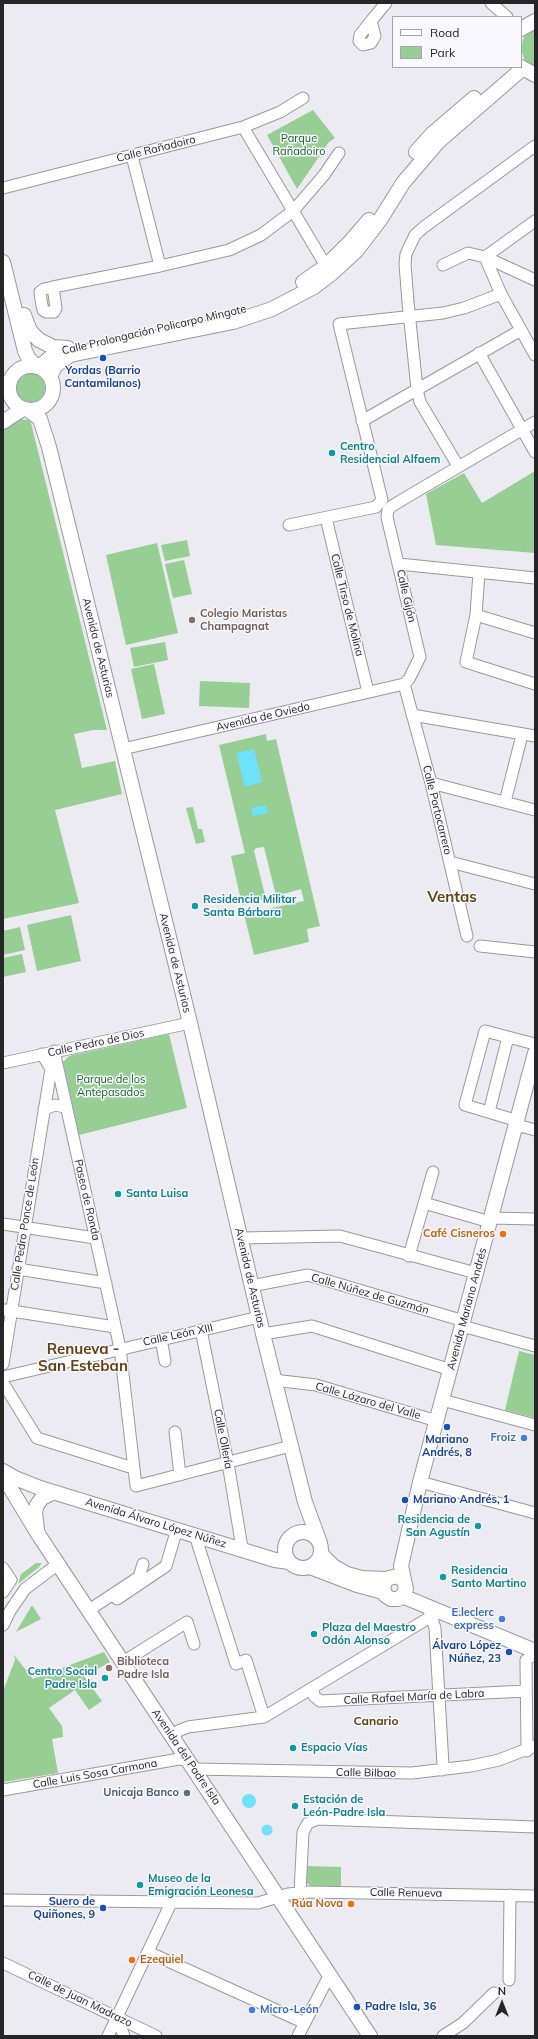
<!DOCTYPE html>
<html>
<head>
<meta charset="utf-8">
<style>
  body { margin:0 }
  #map { position:relative; width:538px; height:2039px; overflow:hidden; background:#edebf2; font-family:Mulish,sans-serif }
  canvas { display:block }
  .frame { position:absolute; inset:0; border:4px solid #262527; pointer-events:none }
  .legend { position:absolute; left:392px; top:16px; width:130px; height:52px; box-sizing:border-box; background:#faf8ff; border:1px solid #a5a4a9; margin:0; padding:5px 7px; list-style:none; font-size:12px; color:#262527 }
  .legend li { display:flex; align-items:center; gap:8px; height:20px }
  .legend b { width:20px; border:1px solid #a5a4a9 }
  .north { position:absolute; left:482px; top:1983px; width:40px; height:40px; -webkit-text-stroke:3px #faf8ff; paint-order:stroke; rotate:0deg; font-size:11px; font-weight:700; line-height:16px; text-align:center; color:#262527 }
  .north::after { content:''; display:block; margin:auto; width:14px; height:18px; background:#262527; clip-path:polygon(50% 0,100% 100%,50% 72%,0 100%) }
</style>
</head>
<body>
<div id="map">
<canvas width="538" height="2039"></canvas>
<div class="frame"></div>
<ul class="legend">
<li><b style="height:5px;background:#fff"></b>Road</li>
<li><b style="height:11px;background:#96ce94"></b>Park</li>
</ul>
<div class="north">N</div>
</div>
<script>
const ctx = document.querySelector('canvas').getContext('2d');
ctx.lineJoin = 'round';
function fill(path, color) { ctx.fillStyle = color; ctx.fill(path, 'evenodd'); }
const toPath = rows => new Path2D(rows.map(r => 'M' + r).join(''));
function trace(path, color, width, dash) { ctx.strokeStyle = color; ctx.lineWidth = width; ctx.lineCap = dash ? 'butt' : 'round'; ctx.setLineDash(dash || []); ctx.stroke(path); }
function drawText(font, color, halo, rows, align = 'center') {
  ctx.font = font + ' Mulish,sans-serif'; ctx.lineWidth = 3; ctx.setLineDash([]); ctx.textBaseline = 'middle'; ctx.strokeStyle = halo; ctx.fillStyle = color; for (const [text, x, y, turn = 0] of rows) {
    ctx.save(); ctx.translate(x, y); ctx.rotate((+turn || 0) * Math.PI / 180); ctx.textAlign = isNaN(turn) ? turn : align; if (halo) ctx.strokeText(text, 0, 0); ctx.fillText(text, 0, 0); ctx.restore();
  }
}
const green = toPath([
  [535,28,535,67,525,61,521,49,524,36],
  [313,110,335,138,329,142,297,189,267,135],
  '15 388a15 15 0 1 1 30 0a15 15 0 1 1-30 0Z',
  [19,419,30,420,31,423,107,730,93,730,74,734,82,768,115,761,122,794,55,810,79,903,3,919,3,430],
  [535,471,535,553,436,545,426,494,464,473,482,503],
  [187,540,190,556,165,561,161,545],
  [157,543,178,633,126,645,106,555],
  [184,560,192,594,173,598,165,564],
  [165,642,168,660,134,667,130,648],
  [154,664,165,714,142,719,131,669],
  [200,681,250,683,249,708,199,706],
  [266,734,267,741,276,739,320,926,307,929,309,942,254,955,244,914,304,901,301,889,276,896,264,847,256,848,254,851,266,899,242,905,231,856,245,853,219,745],
  [193,807,198,829,202,829,205,842,196,844,186,808],
  [71,915,81,961,37,971,27,925],
  [20,927,25,950,3,955,3,931],
  [22,954,26,972,3,977,3,958],
  [169,1034,187,1108,79,1135,63,1062,69,1056],
  [519,1351,535,1355,535,1418,505,1410],
  [36,1563,42,1563,39,1567,18,1584,21,1574],
  [32,1605,41,1619,16,1632],
  [104,1652,110,1662,87,1675,83,1675,102,1701,89,1710,75,1690,49,1708,62,1726,63,1737,52,1739,58,1773,3,1782,3,1691,15,1660,14,1655,33,1679],
  [306,1866,341,1867,341,1886,311,1886,307,1883]
]);
const water = toPath([
  [254,749,262,782,245,787,236,753],
  [266,805,268,813,253,816,251,808],
  '242 1801a7 7 0 1 1 14 0a7 7 0 1 1-14 0Z',
  '261.5 1830a5.5 5.5 0 1 1 11 0a5.5 5.5 0 1 1-11 0Z'
]);
const minor = toPath([
  [491,3,507,17],
  [371,21,375,36,371,43,363,45,359,41,360,35,371,21,386,3],
  [243,127,326,266],
  [132,156,160,266],
  [3,188,243,127,280,112,303,98],
  [485,257,501,294,535,355],
  [485,257,535,221],
  [443,265,468,253,485,257,535,280],
  [53,287,56,308,54,312,46,312,43,310,41,300,40,292,44,289,53,287,160,266,229,250,261,235,293,211,324,175,339,153],
  [479,353,535,452],
  [3,381,9,384],
  [362,421,521,330],
  [458,466,420,402,417,389,408,302,405,264,406,254,415,235,424,227,535,146],
  [326,518,368,692],
  [289,525,376,507,382,500,339,324,443,313,464,308,501,294],
  [399,564,535,578],
  [479,573,476,615,466,662,535,684],
  [476,615,535,633],
  [404,684,409,679,420,657,387,517,388,510,392,506,412,494,535,422],
  [404,684,431,783,467,936],
  [412,715,535,736],
  [123,749,404,684],
  [431,783,535,810],
  [505,802,522,735],
  [450,862,535,884],
  [480,946,535,952],
  [54,1051,120,1348,136,1486,291,1446],
  [3,1063,190,1023],
  [44,1109,55,1105,65,1107],
  [489,1112,508,1037],
  [518,1121,465,1105,485,1031,535,1044],
  [517,1125,535,1130],
  [424,1203,490,1222],
  [492,1218,535,1219],
  [3,1224,95,1238],
  [241,1238,340,1236,476,1273],
  [409,1256,433,1172],
  [18,1269,106,1283],
  [251,1286,308,1275,464,1321],
  [5,1310,115,1327],
  [462,1326,535,1346],
  [201,1330,228,1463,242,1548],
  [263,1334,312,1326,451,1370],
  [161,1339,165,1361],
  [3,1364,51,1069,42,1054],
  [3,1377,259,1317],
  [274,1380,316,1385,437,1421],
  [3,1383,37,1438,133,1468],
  [442,1400,535,1425],
  [175,1432,180,1475],
  [420,1482,535,1513],
  [195,1535,236,1664,246,1660,264,1717],
  [3,1568,11,1580,3,1592],
  [117,1599,166,1566,177,1529],
  [89,1610,139,1577,143,1564],
  [429,1610,435,1628,443,1765,442,1770],
  [3,1625,10,1611,25,1589,58,1564],
  [123,1662,187,1622,194,1644],
  [313,1688,314,1696,320,1701,526,1691],
  [173,1739,178,1731,188,1727,264,1717,432,1616,442,1612],
  [527,1751,526,1660,535,1654],
  [193,1769,412,1773,471,1766,499,1760,535,1746],
  [3,1790,179,1759,187,1760],
  [300,1893,303,1832,308,1823,318,1819,535,1827],
  [3,1900,258,1903,288,1894,309,1892,535,1896],
  [148,1952,305,2023],
  [3,1963,156,2036],
  [509,1980,510,1895],
  [117,2017,124,2036],
  [108,2036,171,1903],
  [298,2036,329,1976],
  [443,2036,463,2023,494,1993]
]);
const major = toPath([
  [521,29,535,21],
  [521,67,535,75],
  [416,152,432,134,474,98],
  [3,262,25,351,29,359,37,367],
  [303,282,326,266,349,243,369,220],
  [24,315,30,331,39,340,53,347,68,348],
  '9 388a22 22 0 1 1 44 0a22 22 0 1 1-44 0Z',
  [39,367,52,356,65,349],
  [50,377,55,366,70,355,233,322,272,309,314,287,331,274,357,250,380,220,403,183,438,142,522,69],
  [30,411,40,419,49,447,190,1023,263,1334,305,1502,320,1543],
  [3,422,23,409],
  [3,1471,15,1478,40,1488,275,1560,289,1562],
  [3,1476,40,1537,370,2036],
  [37,1530,35,1512,37,1505,42,1498,52,1493],
  '285 1550a18 18 0 1 1 36 0a18 18 0 1 1-36 0Z',
  [321,1554,333,1566,347,1574,362,1578,386,1579],
  [310,1567,357,1585,383,1592],
  [403,1580,397,1576,386,1579,383,1588,385,1595,391,1599,398,1599,403,1595,406,1589,401,1566,420,1482,535,1053],
  [401,1597,407,1598,535,1651]
]);
const markers = [
  [103,358,4,"#1a4fb4"],
  [332,453,4,"#0f9aa8"],
  [192,620,4,"#8d6e63"],
  [195,906,4,"#0f9aa8"],
  [118,1194,4,"#0f9aa8"],
  [503,1234,4,"#e8710a"],
  [447,1427,4,"#1a4fb4"],
  [524,1438,4,"#3f7fe0"],
  [405,1500,4,"#1a4fb4"],
  [478,1526,4,"#0f9aa8"],
  [443,1577,4,"#0f9aa8"],
  [502,1619,4,"#3f7fe0"],
  [314,1634,4,"#0f9aa8"],
  [509,1652,4,"#1a4fb4"],
  [109,1668,4,"#8d6e63"],
  [105,1678,4,"#0f9aa8"],
  [293,1748,4,"#0f9aa8"],
  [187,1793,4,"#5c6f8a"],
  [295,1806,4,"#0f9aa8"],
  [140,1885,4,"#0f9aa8"],
  [351,1904,4,"#e8710a"],
  [103,1908,4,"#1a4fb4"],
  [132,1960,4,"#e8710a"],
  [357,2007,4,"#1a4fb4"],
  [252,2010,4,"#3f7fe0"]
];
const parkNames = [
  ["Parque",299,139],
  ["Rañadoiro",299,152],
  ["Parque de los",111,1080],
  ["Antepasados",111,1093]
];
const streetNames = [
  ["Calle Rañadoiro",156,149,-14],
  ["Calle Prolongación Policarpo Mingote",154,330,-13],
  ["Calle Gijón",406,596,77],
  ["Calle Tirso de Molina",347,605,76],
  ["Avenida de Asturias",98,648,76],
  ["Avenida de Oviedo",263,717,-13],
  ["Calle Portocarrero",437,810,76],
  ["Avenida de Asturias",175,963,76],
  ["Calle Pedro de Dios",96,1043,-12],
  ["Paseo de Ronda",87,1200,77],
  ["Calle Pedro Ponce de León",25,1224,-81],
  ["Avenida de Asturias",250,1278,77],
  ["Calle Núñez de Guzmán",370,1294,16],
  ["Avenida Mariano Andrés",467,1309,-75],
  ["Calle León XIII",178,1335,-12],
  ["Calle Lázaro del Valle",368,1401,16],
  ["Calle Ollería",223,1439,79],
  ["Avenida Álvaro López Núñez",156,1523,17],
  ["Calle Rafael María de Labra",414,1697,-3],
  ["Avenida del Padre Isla",186,1757,56],
  ["Calle Bilbao",366,1773,1],
  ["Calle Luis Sosa Carmona",95,1774,-10],
  ["Calle Renueva",406,1893,1],
  ["Calle de Juan Madrazo",80,1999,26]
];
const transitNames = [
  ["Yordas (Barrio",103,371],
  ["Cantamilanos)",103,384],
  ["Mariano",447,1440],
  ["Andrés, 8",447,1453],
  ["Mariano Andrés, 1",413,1500,"left"],
  ["Álvaro López",501,1646,"right"],
  ["Núñez, 23",501,1659,"right"],
  ["Suero de",95,1902,"right"],
  ["Quiñones, 9",95,1915,"right"],
  ["Padre Isla, 36",365,2007,"left"]
];
const cultureNames = [
  ["Centro",340,447],
  ["Residencial Alfaem",340,460],
  ["Residencia Militar",203,900],
  ["Santa Bárbara",203,913],
  ["Santa Luisa",126,1194],
  ["Residencia de",470,1520,"right"],
  ["San Agustín",470,1533,"right"],
  ["Residencia",451,1571],
  ["Santo Martino",451,1584],
  ["Plaza del Maestro",322,1628],
  ["Odón Alonso",322,1641],
  ["Centro Social",97,1672,"right"],
  ["Padre Isla",97,1685,"right"],
  ["Espacio Vías",301,1748],
  ["Estación de",303,1800],
  ["León-Padre Isla",303,1813],
  ["Museo de la",148,1879],
  ["Emigración Leonesa",148,1892]
];
const educationNames = [
  ["Colegio Maristas",200,614],
  ["Champagnat",200,627],
  ["Biblioteca",117,1662],
  ["Padre Isla",117,1675]
];
const foodNames = [
  ["Café Cisneros",495,1234],
  ["Rúa Nova",343,1904],
  ["Ezequiel",140,1960,"left"]
];
const shopNames = [
  ["Froiz",516,1438],
  ["E.leclerc",494,1613],
  ["express",494,1626],
  ["Micro-León",260,2010,"left"]
];
const serviceNames = [
  ["Unicaja Banco",179,1793]
];
const neighbourhoodNames = [
  ["Canario",376,1721]
];
const districtNames = [
  ["Ventas",452,897],
  ["Renueva -",83,1349],
  ["San Esteban",83,1366]
];
fill(green, '#96ce94');
fill(water, '#6ee1fb');
trace(minor, '#9a989e', 13);
trace(major, '#9a989e', 16);
trace(minor, '#fff', 11);
trace(major, '#fff', 14);
for (const [x, y, r, color] of markers) { const dot = new Path2D(); dot.arc(x, y, r, 0, 2 * Math.PI); ctx.fillStyle = color; ctx.fill(dot); trace(dot, '#faf8ff', 1.5); }
drawText('11px', '#106918', '#faf8ff', parkNames);
drawText('11px', '#262527', '#faf8ff', streetNames);
drawText('bold 11px', '#164399', '#faf8ff', transitNames);
drawText('bold 11px', '#0d838f', '#faf8ff', cultureNames, 'left');
drawText('bold 11px', '#785e54', '#faf8ff', educationNames, 'left');
drawText('bold 11px', '#c56008', '#faf8ff', foodNames, 'right');
drawText('bold 11px', '#366cbe', '#faf8ff', shopNames, 'right');
drawText('bold 11px', '#4e5e75', '#faf8ff', serviceNames, 'right');
drawText('bold 12px', '#65410e', '#faf8ff', neighbourhoodNames);
drawText('bold 15px', '#65410e', '#faf8ff', districtNames);
</script>
</body>
</html>
